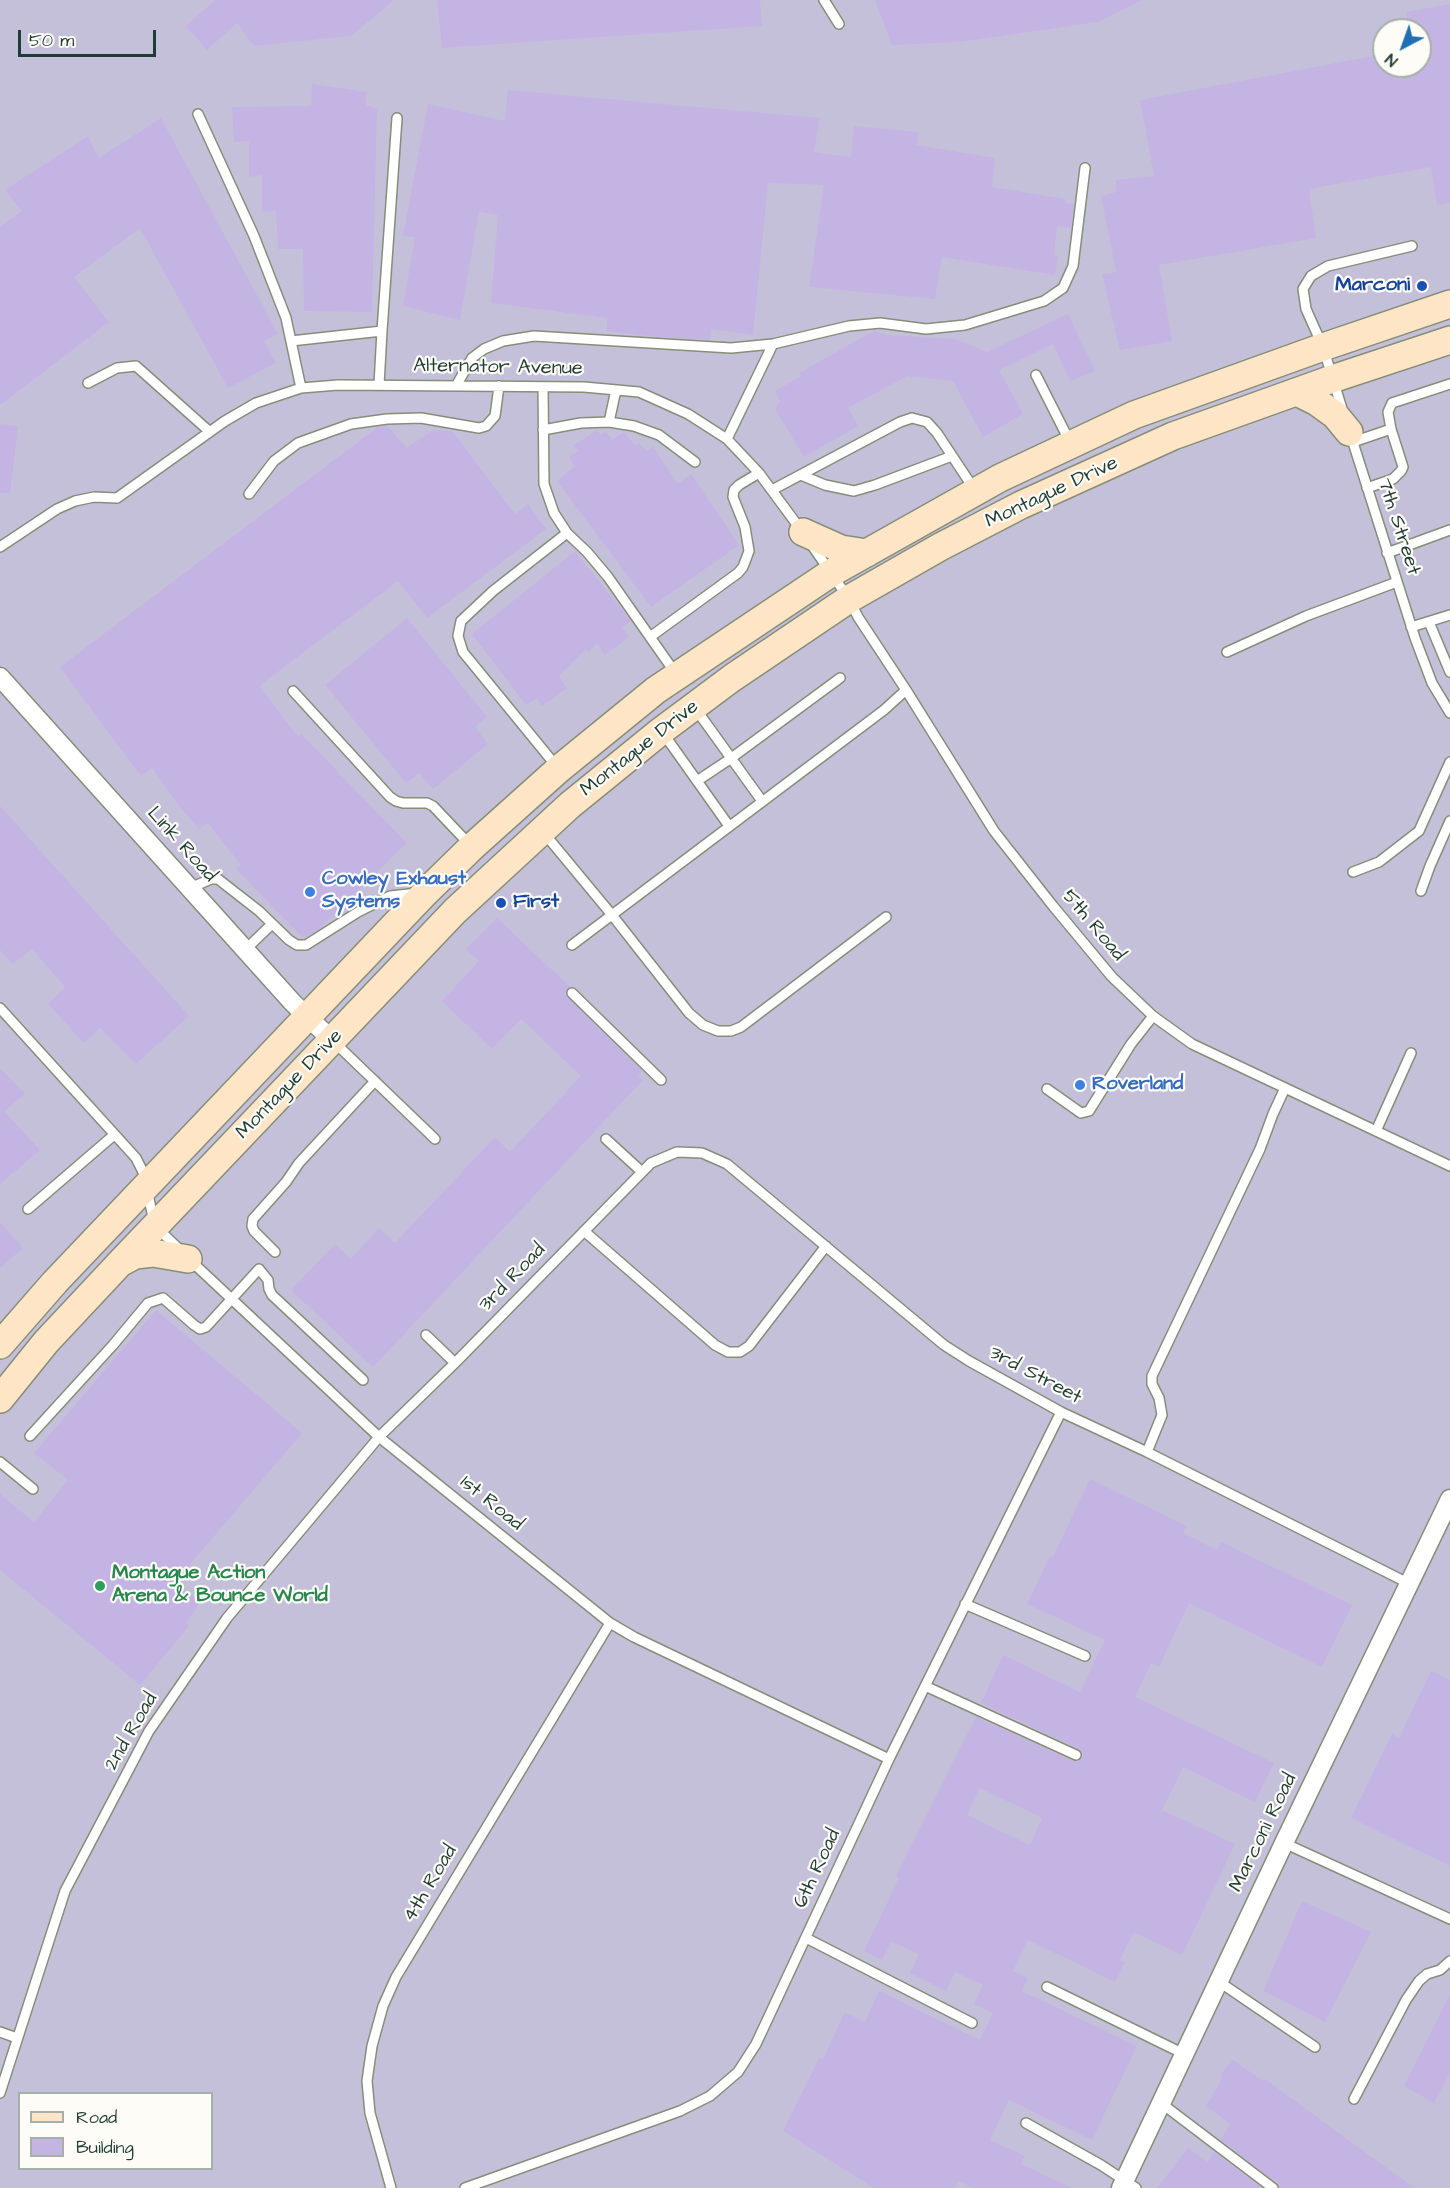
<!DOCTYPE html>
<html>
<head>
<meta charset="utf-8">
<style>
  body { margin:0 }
  #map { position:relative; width:1450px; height:2188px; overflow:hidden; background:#eedebd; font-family:"Architects Daughter",sans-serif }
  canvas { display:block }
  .legend { position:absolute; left:18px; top:2092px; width:195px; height:78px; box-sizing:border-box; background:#fdfcf7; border:2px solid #a4b0a9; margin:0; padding:8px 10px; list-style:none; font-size:18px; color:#1f3d34 }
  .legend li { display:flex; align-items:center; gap:12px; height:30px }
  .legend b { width:30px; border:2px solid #a4b0a9 }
  .north { position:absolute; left:1372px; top:18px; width:60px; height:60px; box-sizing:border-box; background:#fdfcf7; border:2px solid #a4b0a9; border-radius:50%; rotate:221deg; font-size:16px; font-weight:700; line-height:24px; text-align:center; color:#1f3d34 }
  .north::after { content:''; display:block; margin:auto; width:21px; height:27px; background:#1f6fb2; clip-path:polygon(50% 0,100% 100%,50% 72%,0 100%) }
  .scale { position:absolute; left:18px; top:30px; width:138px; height:27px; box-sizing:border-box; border:3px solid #1f3d34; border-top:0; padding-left:8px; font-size:18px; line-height:21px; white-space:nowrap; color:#1f3d34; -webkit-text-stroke:4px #fdfcf7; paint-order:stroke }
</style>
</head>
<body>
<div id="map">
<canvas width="1450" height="2188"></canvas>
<ul class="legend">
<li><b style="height:8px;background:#fde5c5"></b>Road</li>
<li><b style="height:16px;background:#c3b4e3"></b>Building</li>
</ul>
<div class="north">N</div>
<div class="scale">50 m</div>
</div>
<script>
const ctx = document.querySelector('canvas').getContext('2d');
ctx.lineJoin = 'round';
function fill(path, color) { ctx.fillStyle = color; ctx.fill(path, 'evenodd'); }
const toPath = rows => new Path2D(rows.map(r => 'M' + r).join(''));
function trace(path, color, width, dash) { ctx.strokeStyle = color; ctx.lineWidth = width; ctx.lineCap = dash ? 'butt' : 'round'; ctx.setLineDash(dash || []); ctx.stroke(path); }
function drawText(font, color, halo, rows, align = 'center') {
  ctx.font = font + ' "Architects Daughter",sans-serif'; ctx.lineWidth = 4.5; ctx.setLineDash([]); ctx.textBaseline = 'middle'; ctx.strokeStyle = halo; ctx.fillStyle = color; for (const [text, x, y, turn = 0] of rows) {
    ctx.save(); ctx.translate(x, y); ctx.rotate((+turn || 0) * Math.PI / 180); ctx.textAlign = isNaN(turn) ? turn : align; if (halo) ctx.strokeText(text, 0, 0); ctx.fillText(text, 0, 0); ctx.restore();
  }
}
const industrial = toPath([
  [0,0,1450,0,1450,2188,0,2188],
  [1384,30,1420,30,1420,66,1384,66],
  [20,2094,212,2094,212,2168,20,2168]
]);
const building = toPath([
  [215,0,394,0,351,36,254,46,237,23,207,50,186,26],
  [437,0,760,0,762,26,442,48],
  [875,0,1143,0,1098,22,960,42,892,45],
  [1450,4,1450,203,1437,205,1431,167,1309,189,1316,238,1159,265,1172,341,1120,350,1102,274,1116,272,1101,196,1116,192,1116,180,1154,176,1140,100,1384,54,1384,66,1420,66,1420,30,1409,30,1406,12],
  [312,84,366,92,366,105,377,109,372,312,304,311,303,249,278,249,276,211,262,212,262,175,249,177,249,141,234,142,232,107,311,106],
  [508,90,820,118,814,152,851,157,854,126,918,132,917,145,995,158,992,187,1065,199,1065,203,1074,204,1071,228,1057,226,1054,255,1058,256,1055,275,942,257,935,299,809,287,824,185,768,183,753,335,711,329,710,340,648,336,607,331,607,318,491,303,498,215,479,212,460,320,403,306,415,237,403,236,428,104,505,121],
  [161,118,278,334,264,341,276,363,228,388,140,228,74,277,109,322,0,405,0,227,22,211,5,190,88,136,99,158],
  [1068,314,1095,371,1070,381,1053,344,999,370,1023,414,983,437,953,381,907,376,848,408,858,426,804,457,775,409,780,401,775,391,801,376,799,373,875,330,886,335,956,339,987,352],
  [0,424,18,426,10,493,0,493],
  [387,426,407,448,433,430,452,431,515,514,528,504,546,529,427,618,398,581,259,686,298,737,301,734,407,843,319,929,303,938,236,869,241,865,208,823,199,829,180,807,152,768,141,776,60,667,378,427],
  [597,430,601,435,606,432,612,440,624,432,635,446,639,443,647,451,653,447,678,484,691,474,739,545,651,607,557,481,575,466,569,457,578,451,574,445],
  [575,551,631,621,622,627,629,637,605,655,597,644,588,652,586,649,559,676,567,688,542,706,537,698,526,705,472,634],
  [407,618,487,717,475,727,488,744,433,789,419,773,406,783,325,685],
  [0,806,189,1016,136,1064,100,1028,84,1043,48,1004,65,987,32,949,13,964,0,950],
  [497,918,570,987,564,994,642,1071,638,1075,643,1080,373,1367,291,1290,335,1244,351,1259,379,1228,395,1243,495,1137,510,1152,581,1076,521,1019,492,1049,442,1001,479,961,466,949],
  [0,1068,25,1094,4,1111,40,1150,0,1184],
  [0,1222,23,1248,0,1268],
  [156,1310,302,1433,175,1582,200,1602,186,1623,189,1626,140,1685,0,1570,0,1494,34,1522,68,1480,34,1453],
  [1090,1479,1187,1526,1183,1533,1217,1550,1221,1542,1352,1605,1322,1667,1189,1603,1159,1667,1151,1663,1135,1697,1274,1763,1255,1802,1183,1767,1162,1810,1235,1844,1182,1955,1134,1932,1120,1960,1125,1962,1115,1982,1028,1940,1013,1971,1028,1978,1022,1991,1137,2046,1092,2140,1009,2100,990,2140,1025,2156,1021,2164,1072,2188,972,2188,958,2181,955,2188,874,2188,783,2131,819,2058,823,2059,845,2012,865,2022,879,1991,980,2040,993,2013,974,2004,983,1985,955,1972,946,1991,910,1973,919,1954,891,1941,882,1960,864,1951,899,1878,896,1876,976,1717,1073,1761,1077,1762,1082,1758,1083,1754,1079,1749,981,1703,1003,1655,1080,1692,1105,1640,1027,1604,1050,1556,1053,1557],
  [980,1788,1042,1818,1030,1845,967,1815],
  [1431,1671,1450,1680,1450,1866,1351,1818,1392,1734,1399,1738],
  [1302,1901,1371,1932,1325,2022,1263,1991],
  [1450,1994,1450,2072,1434,2103,1404,2086],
  [1232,2059,1263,2081,1265,2079,1414,2188,1280,2188,1277,2183,1221,2140,1230,2124,1206,2106,1222,2079,1221,2074],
  [1188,2148,1208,2162,1214,2152,1262,2188,1157,2188]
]);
const lane = toPath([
  [824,0,839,24],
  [198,114,254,236,286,318,301,388],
  [291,341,382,331,397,118],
  [1036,375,1070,442],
  [88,383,117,368,136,366,210,432],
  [379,385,382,331],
  [456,386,472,358,484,349,503,341,534,336,731,348,773,344,849,326,880,323,926,329,965,325,1044,301,1063,288,1073,266,1085,168],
  [543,387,544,484,554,513,567,533],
  [1343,412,1323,347,1306,309,1303,289,1311,276,1328,266,1412,246],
  [609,422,616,390],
  [543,430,581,423,609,422,634,426,659,435,695,462],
  [1350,433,1415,638,1432,683,1450,713],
  [727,439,773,344],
  [1353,442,1391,429],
  [801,475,825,485,854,491,875,485,952,456],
  [1367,488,1393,479,1401,471,1403,467,1391,429,1388,412,1392,403,1450,384],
  [772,490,900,422,912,418,927,422,937,433,974,489],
  [249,494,274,461,298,443,351,424,387,419,421,418,479,428,486,426,495,416,499,386],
  [811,544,849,599,858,617,906,690,994,831,1053,906,1112,977,1153,1016,1192,1044,1450,1166],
  [0,547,57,509,75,501,94,497,117,498,225,421,256,403,301,388,338,385,584,387,639,392,688,414,727,439,759,473,801,530],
  [1387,553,1450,530],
  [1429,622,1450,672],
  [1411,627,1450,615],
  [650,637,738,573,743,567,749,551,745,527,733,497,734,490,739,485,759,473],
  [1227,652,1306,616,1397,582],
  [293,691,390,797,396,801,403,803,427,803,433,806,470,845],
  [695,708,762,801],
  [663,733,729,826],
  [557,767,463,652,458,636,461,621,493,591,567,533,587,552,608,577,676,674],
  [697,781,730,759,840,678],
  [544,833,612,915,689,1013,703,1025,718,1031,731,1031,741,1027,886,917],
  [1353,872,1379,862,1419,831,1450,762],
  [190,888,211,879,218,879,259,911,289,940,297,945,306,945,358,912,390,896,418,893],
  [1421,891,1430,866,1450,821],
  [572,945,884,710,906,690],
  [245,950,272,924],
  [572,993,661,1080],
  [0,1008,136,1158,143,1172,155,1226,179,1249],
  [333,1041,435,1139],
  [1047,1089,1081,1113,1089,1111,1131,1044,1153,1016],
  [1376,1131,1411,1053],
  [606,1139,642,1172],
  [28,1209,114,1135],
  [584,1231,715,1345,728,1352,740,1352,749,1346,826,1246],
  [275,1252,254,1231,252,1226,253,1219,286,1182,299,1163,375,1081],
  [191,1261,379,1437,610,1623,634,1637,889,1759],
  [426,1335,455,1363],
  [30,1436,113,1345,148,1303,163,1298,194,1325,200,1329,206,1327,259,1269,268,1280,269,1289,272,1295,363,1380],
  [1147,1452,1162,1415,1159,1398,1152,1384,1152,1376,1260,1149,1273,1114,1285,1088],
  [0,1462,33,1489],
  [965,1604,1085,1656],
  [925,1686,1076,1755],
  [1284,1843,1450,1919],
  [806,1938,972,2023],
  [1218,1981,1315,2047],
  [1047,1987,1184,2054],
  [0,2032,17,2038],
  [0,2093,65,1891,149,1731,227,1618,379,1437,455,1363,651,1163,677,1152,702,1153,727,1164,944,1345,969,1361,1061,1412,1147,1452,1410,1584],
  [1354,2099,1406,2000,1419,1981,1427,1974,1440,1970,1450,1961],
  [1161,2103,1273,2188],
  [1026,2123,1101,2165,1136,2188],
  [391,2188,370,2113,367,2081,372,2046,383,2006,396,1977,610,1623],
  [465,2188,680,2111,710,2096,738,2072,756,2044,889,1759,1061,1412]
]);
const street = toPath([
  [0,677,293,1003,332,1040],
  [1121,2188,1284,1843,1450,1499]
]);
const secondary = toPath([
  [1297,392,1317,402,1335,415,1349,432],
  [803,532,841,549,867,553],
  [120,1263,135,1255,153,1253,188,1259],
  [0,1345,55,1282,426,892,472,847,559,769,656,690,831,573,1000,478,1134,415,1323,347,1450,304],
  [0,1399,46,1342,120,1263,455,911,570,805,661,731,732,678,849,599,940,547,1021,505,1173,436,1332,379,1450,340]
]);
const markers = [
  [1422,286,6,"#1a4fb4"],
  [310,892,6,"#3f7fe0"],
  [501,903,6,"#1a4fb4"],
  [1080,1085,6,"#3f7fe0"],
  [100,1586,6,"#2e9e5b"]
];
const transitNames = [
  ["Marconi",1410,286],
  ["First",513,903,"left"]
];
const streetNames = [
  ["Alternator Avenue",498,368,1],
  ["Montague Drive",1052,493,-25],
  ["7th Street",1398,527,72],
  ["Montague Drive",640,749,-38],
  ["Link Road",181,845,48],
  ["5th Road",1093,926,50],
  ["Montague Drive",290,1085,-46],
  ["3rd Road",513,1278,-46],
  ["3rd Street",1035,1376,28],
  ["1st Road",491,1504,39],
  ["2nd Road",132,1732,-60],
  ["Marconi Road",1264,1833,-64],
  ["6th Road",818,1869,-65],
  ["4th Road",431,1884,-59]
];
const shopNames = [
  ["Cowley Exhaust",322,880],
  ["Systems",322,903],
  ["Roverland",1092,1085]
];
const leisureNames = [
  ["Montague Action",112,1574],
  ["Arena & Bounce World",112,1597]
];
fill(industrial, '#c5c0da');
fill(building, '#c3b4e3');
trace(lane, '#868e78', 12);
trace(street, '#868e78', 21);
trace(secondary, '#868e78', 30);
trace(lane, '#fff', 9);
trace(street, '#fff', 18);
trace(secondary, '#fde5c5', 27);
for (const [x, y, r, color] of markers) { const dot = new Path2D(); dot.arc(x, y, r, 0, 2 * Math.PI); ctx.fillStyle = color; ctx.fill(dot); trace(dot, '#fdfcf7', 2); }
drawText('bold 20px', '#164399', '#fdfcf7', transitNames, 'right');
drawText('20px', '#1f3d34', '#fdfcf7', streetNames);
drawText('bold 20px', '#366cbe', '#fdfcf7', shopNames, 'left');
drawText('bold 20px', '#27864d', '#fdfcf7', leisureNames, 'left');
</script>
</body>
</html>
